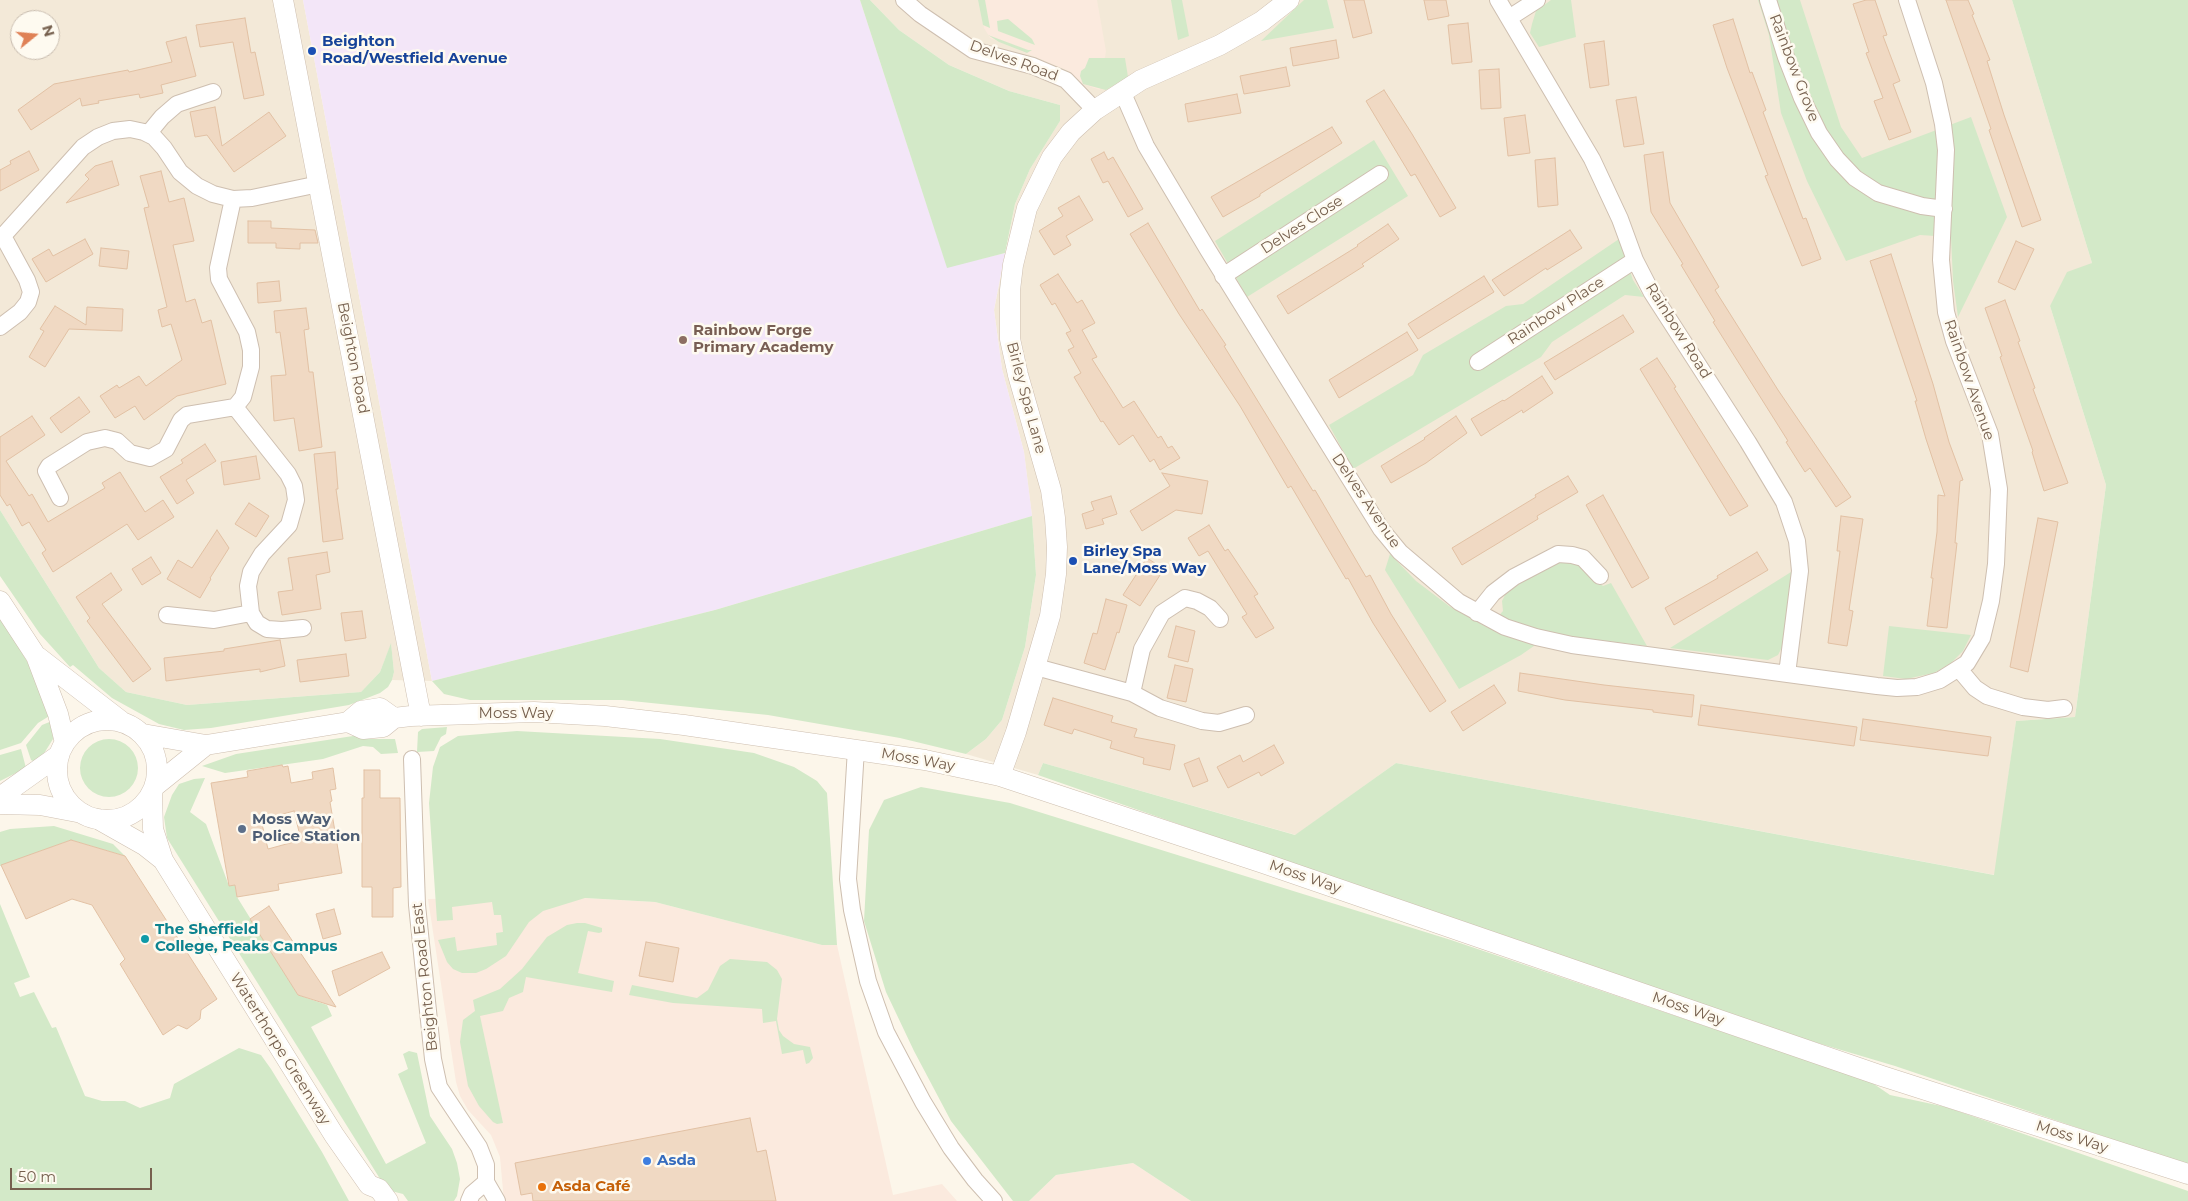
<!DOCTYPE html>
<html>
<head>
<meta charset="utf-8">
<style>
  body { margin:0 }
  #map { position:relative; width:2188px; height:1201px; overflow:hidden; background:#fcf6ea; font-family:Montserrat,sans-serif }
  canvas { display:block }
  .north { position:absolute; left:10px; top:10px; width:50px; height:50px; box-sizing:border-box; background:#fefaf0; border:1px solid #c8bcaf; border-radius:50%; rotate:73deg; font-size:14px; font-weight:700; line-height:20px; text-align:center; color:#76604e }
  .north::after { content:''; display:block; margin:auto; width:18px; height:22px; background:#df8156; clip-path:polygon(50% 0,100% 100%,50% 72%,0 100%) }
  .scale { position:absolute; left:10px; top:1168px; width:142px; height:22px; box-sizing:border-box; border:2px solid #76604e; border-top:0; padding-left:6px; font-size:15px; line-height:18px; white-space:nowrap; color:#76604e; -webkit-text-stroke:4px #fefaf0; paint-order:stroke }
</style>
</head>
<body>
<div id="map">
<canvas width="2188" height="1201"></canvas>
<div class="north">N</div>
<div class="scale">50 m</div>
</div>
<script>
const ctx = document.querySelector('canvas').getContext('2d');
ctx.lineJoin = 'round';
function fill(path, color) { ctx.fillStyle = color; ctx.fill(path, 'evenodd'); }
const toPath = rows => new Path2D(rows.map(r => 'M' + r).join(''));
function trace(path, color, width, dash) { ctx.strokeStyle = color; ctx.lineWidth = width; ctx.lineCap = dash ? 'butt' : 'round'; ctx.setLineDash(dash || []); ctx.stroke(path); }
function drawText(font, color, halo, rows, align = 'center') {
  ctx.font = font + ' Montserrat,sans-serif'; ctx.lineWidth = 5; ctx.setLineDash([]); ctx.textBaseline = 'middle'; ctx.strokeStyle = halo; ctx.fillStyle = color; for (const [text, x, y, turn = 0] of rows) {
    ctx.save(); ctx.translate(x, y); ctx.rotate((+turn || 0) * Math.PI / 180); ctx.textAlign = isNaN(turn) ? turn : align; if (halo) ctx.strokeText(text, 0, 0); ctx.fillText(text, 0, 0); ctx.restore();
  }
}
const residential = toPath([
  [0,0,303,0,432,681,392,680,394,672,391,644,380,672,361,692,187,705,126,692,99,668,0,510],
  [20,20,50,20,50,50,20,50],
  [870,0,2012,0,2092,263,2050,306,2106,485,2075,717,2016,721,1995,875,1396,763,1296,835,1043,763,1038,775,966,754,986,739,1002,720,1025,647,1036,575,1032,516,1024,452,1002,369,994,310,1015,204,1030,169,1060,121,1060,105,1009,91,949,65,899,30]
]);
const commercial = toPath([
  [978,0,1097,0,1106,51,1100,90,1083,84,1069,71,990,38,984,28],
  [566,897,655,902,822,945,837,945,893,1195,942,1184,957,1201,504,1201,500,1157,491,1135,468,1110,460,1096,456,1082,428,899],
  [1133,1163,1191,1201,1029,1201,1056,1175]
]);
const education = toPath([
  [303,0,860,0,947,267,1005,253,994,310,1002,369,1024,452,1032,516,715,610,432,681]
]);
const green = toPath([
  [860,0,870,0,899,30,949,65,1009,91,1060,105,1060,121,1030,169,1015,204,1005,253,947,268],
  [978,0,985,0,990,28,983,25],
  [1171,0,1182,0,1189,36,1178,40],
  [1304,0,1327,0,1334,28,1261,41],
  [1551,0,1571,0,1576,37,1539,47,1530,33,1532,24,1536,11],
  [1758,0,1800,0,1841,127,1862,158,1971,117,2007,217,1958,317,1953,281,1951,237,1920,235,1846,261,1807,181,1781,113,1769,35],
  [2012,0,2188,0,2188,1165,1895,1066,1737,1019,1038,775,1043,763,1295,835,1396,763,1994,875,2016,721,2075,717,2106,485,2050,306,2067,272,2092,263],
  [1008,19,1032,39,1035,45,998,31,997,21],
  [988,35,1028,50,1032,50,1027,53,999,42],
  [1089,58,1125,58,1128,77,1106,90,1083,84,1080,76,1081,71,1085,68],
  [1374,140,1408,196,1247,297,1215,241],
  [1619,239,1633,280,1644,297,1625,295,1552,342,1541,357,1353,469,1329,425,1413,375,1423,355,1506,306,1523,304],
  [0,510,99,668,126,692,187,705,361,692,380,672,391,643,394,672,392,680,388,687,380,693,349,705,211,728,184,730,159,724,112,698,73,665,70,667,40,634,0,576],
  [1032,516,1036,575,1025,647,1002,720,986,739,966,754,900,738,768,715,622,700,470,700,444,694,432,681,715,610],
  [1390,554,1416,581,1449,606,1488,628,1503,611,1502,601,1506,593,1533,575,1555,564,1569,560,1582,566,1603,586,1611,583,1647,646,1551,634,1521,655,1459,689,1385,570],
  [1791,572,1791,592,1783,645,1778,655,1768,660,1670,648],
  [0,617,33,671,51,715,38,723,21,743,0,750],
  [1889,626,1971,635,1963,651,1951,663,1934,673,1906,679,1883,676],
  [52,721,53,739,43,755,35,762,31,760,26,745,42,725],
  [447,727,446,734,441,737,434,751,417,752,418,732,422,729],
  [517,731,660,739,754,753,794,767,817,781,827,793,837,945,822,945,655,902,585,898,543,911,529,922,506,956,486,969,476,973,462,973,453,969,447,962,438,940,455,937,457,951,497,945,496,933,503,932,501,915,494,915,492,902,452,907,453,920,437,921,429,803,433,767,440,747,458,736],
  [366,734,367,739,395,739,398,753,381,754,373,747,363,746,323,759,225,773,202,766,236,754],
  '80 768a29 29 0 1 1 58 0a29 29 0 1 1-58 0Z',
  [21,749,26,768,0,781,0,755],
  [205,778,190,812,206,824,229,886,235,885,237,897,298,995,327,1005,332,1016,311,1027,386,1164,426,1143,398,1074,408,1069,403,1054,409,1051,417,1053,430,1116,452,1149,457,1163,460,1179,457,1196,454,1201,408,1201,403,1194,387,1190,167,838,164,817,172,795,179,784,194,779],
  [921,787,1010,803,1451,940,1871,1082,1890,1095,1946,1107,2188,1191,2188,1201,1191,1201,1133,1163,1056,1175,1029,1201,1013,1201,951,1121,914,1051,886,992,864,921,869,830,884,800],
  [54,826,113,844,125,856,71,840,0,866,0,832,10,829],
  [0,904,30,977,14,983,20,997,34,992,52,1028,56,1027,85,1096,102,1101,125,1101,140,1108,170,1098,174,1084,239,1048,261,1055,271,1069,322,1152,349,1201,0,1201],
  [577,923,585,923,602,928,602,932,599,933,588,931,578,973,614,981,612,992,526,977,523,992,509,998,503,1011,480,1016,503,1123,497,1124,493,1122,479,1106,468,1086,460,1042,463,1020,475,1011,473,1000,500,989,522,969,547,937,567,925],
  [730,959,767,962,777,970,782,979,777,1019,779,1030,783,1036,794,1044,810,1047,813,1058,809,1063,806,1064,803,1050,782,1054,776,1021,763,1023,762,1009,673,1003,629,995,632,985,697,998,708,990,720,966]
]);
const building = toPath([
  [1344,0,1364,0,1372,33,1353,38,1344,0],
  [1424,0,1446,0,1449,16,1428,20,1424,0],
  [1866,0,1875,0,1887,35,1883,36,1900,81,1893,84,1911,132,1889,140,1874,101,1883,98,1866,53,1869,52,1853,4,1866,0],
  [1946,0,1968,0,1974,14,1972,15,1990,60,1987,61,2004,115,2041,220,2022,227,1989,130,1991,129,1946,0],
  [245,18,251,53,255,52,264,95,244,99,233,42,200,47,196,25,245,18],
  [1733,19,1750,73,1752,72,1766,110,1763,112,1803,219,1806,218,1821,259,1802,266,1765,176,1768,175,1727,68,1713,25,1733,19],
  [1468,23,1472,62,1452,64,1448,25,1468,23],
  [186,37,196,76,161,85,163,93,140,98,139,94,98,101,99,103,82,106,80,98,31,130,18,110,54,84,128,70,129,72,172,62,166,42,186,37],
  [1336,40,1339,58,1293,66,1290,48,1336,40],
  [1604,41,1609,85,1590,88,1584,44,1604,41],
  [1286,67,1290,86,1244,94,1240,76,1286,67],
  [1499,69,1501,108,1481,109,1479,70,1499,69],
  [1384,90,1412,134,1456,208,1440,217,1415,174,1411,176,1366,101,1384,90],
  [1237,94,1241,113,1188,122,1185,104,1237,94],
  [1636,97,1644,144,1624,147,1616,100,1636,97],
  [215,107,222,146,269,112,286,136,234,172,207,135,195,137,190,112,215,107],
  [1525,115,1530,153,1508,156,1504,118,1525,115],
  [1332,127,1342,143,1260,194,1260,196,1223,217,1211,197,1332,127],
  [29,151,39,170,0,191,0,170,11,164,10,161,29,151],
  [1104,152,1108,160,1113,157,1143,209,1128,217,1108,181,1103,183,1091,159,1104,152],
  [1663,152,1670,203,1719,287,1715,290,1778,390,1851,497,1836,507,1810,468,1805,472,1786,442,1788,441,1713,322,1715,321,1681,265,1683,264,1651,212,1644,155,1663,152],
  [1555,158,1558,205,1538,207,1535,160,1555,158],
  [112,161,119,185,66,203,89,179,85,175,95,166,112,161],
  [161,171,169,202,184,198,194,241,173,245,186,302,195,299,202,323,211,320,226,384,177,396,144,420,135,406,115,418,100,396,117,385,119,388,139,376,146,386,182,360,171,324,162,327,158,310,167,307,144,208,149,207,140,176,161,171],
  [1079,196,1093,220,1066,236,1071,245,1054,255,1039,231,1063,216,1058,208,1079,196],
  [248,221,271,221,271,228,315,230,318,243,300,243,300,249,276,248,276,243,248,243,248,221],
  [1148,223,1200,311,1202,309,1226,345,1224,346,1313,491,1315,490,1366,577,1370,575,1391,614,1446,701,1430,712,1373,623,1348,578,1346,579,1291,486,1288,488,1240,406,1179,314,1130,234,1148,223],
  [1388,224,1399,239,1362,264,1364,266,1288,314,1277,296,1358,246,1357,245,1388,224],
  [1570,230,1582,248,1547,270,1546,268,1504,296,1492,280,1570,230],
  [85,239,93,254,46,282,32,259,49,249,53,256,85,239],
  [2016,241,2034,249,2015,290,1998,282,2016,241],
  [101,248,129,251,127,269,99,266,101,248],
  [1891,254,1933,384,1949,442,1963,480,1960,481,1955,543,1957,543,1947,628,1927,626,1933,578,1931,578,1937,532,1938,495,1945,496,1926,439,1915,401,1917,401,1870,261,1891,254],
  [1058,274,1077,303,1082,300,1095,323,1082,330,1097,357,1092,359,1123,408,1134,401,1158,438,1161,436,1168,448,1172,446,1180,458,1160,470,1154,459,1150,462,1133,435,1119,445,1103,421,1101,422,1074,377,1081,373,1068,350,1074,347,1066,333,1071,331,1055,303,1052,305,1040,285,1058,274],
  [1484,276,1494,292,1418,339,1408,324,1484,276],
  [279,281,281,301,258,303,257,283,279,281],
  [2005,300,2020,341,2018,342,2035,388,2033,389,2068,483,2044,491,2032,452,2033,451,2000,357,2002,356,1985,308,2005,300],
  [55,306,86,325,87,307,123,309,122,331,69,329,45,367,29,357,44,331,40,329,55,306],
  [306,308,309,329,304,330,309,372,313,372,322,447,299,451,294,418,274,421,271,376,286,375,280,332,276,333,274,311,306,308],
  [1623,315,1634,332,1555,380,1544,363,1623,315],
  [1407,332,1418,350,1339,398,1329,380,1407,332],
  [1657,358,1676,387,1674,388,1748,506,1730,516,1640,369,1657,358],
  [1542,376,1553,393,1523,413,1522,410,1481,436,1471,419,1503,400,1504,401,1542,376],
  [79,397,90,412,61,433,50,418,79,397],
  [32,416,45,435,6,461,29,496,32,494,48,522,105,488,102,483,120,472,145,512,163,500,174,517,138,540,127,524,53,572,42,553,46,550,29,522,22,526,10,504,7,506,0,495,0,437,32,416],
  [1456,416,1467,433,1426,463,1391,483,1381,466,1425,439,1424,438,1456,416],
  [205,444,216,461,186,480,194,493,177,504,160,477,183,463,181,460,205,444],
  [335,452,338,489,336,489,343,539,323,542,314,454,335,452],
  [256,456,260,479,224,485,221,462,256,456],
  [1162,473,1208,481,1202,514,1176,510,1142,531,1130,511,1170,486,1162,473],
  [1568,476,1578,492,1537,516,1538,519,1462,565,1452,548,1536,497,1535,495,1568,476],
  [1603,495,1649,578,1632,588,1586,505,1603,495],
  [1111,496,1117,514,1102,519,1104,524,1086,529,1082,514,1094,510,1091,502,1111,496],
  [249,503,269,516,256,537,235,524,249,503],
  [1841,516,1863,519,1849,610,1853,611,1847,646,1828,643,1840,551,1837,551,1841,516],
  [2038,518,2058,522,2028,672,2010,667,2038,518],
  [1209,525,1225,551,1228,549,1258,594,1254,596,1274,628,1256,638,1242,617,1247,614,1208,551,1199,556,1188,538,1209,525],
  [217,530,229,548,210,578,211,579,200,598,167,579,178,560,192,568,217,530],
  [327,552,330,572,316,575,321,609,282,615,278,592,293,590,288,558,327,552],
  [1757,552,1768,570,1674,625,1665,608,1718,578,1717,576,1757,552],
  [151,557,161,573,142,585,132,569,151,557],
  [1147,558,1164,569,1140,606,1123,595,1147,558],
  [111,573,122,590,102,604,151,669,133,682,87,621,90,618,76,597,111,573],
  [1106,599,1127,605,1119,633,1117,632,1105,670,1084,663,1093,633,1097,634,1106,599],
  [362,611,366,638,345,641,341,613,362,611],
  [1176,626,1195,631,1188,662,1168,657,1176,626],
  [280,640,285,666,260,672,260,669,166,681,164,658,224,651,224,649,280,640],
  [346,654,349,676,300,682,297,660,346,654],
  [1175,665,1193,669,1186,702,1167,698,1175,665],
  [1520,673,1604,685,1694,695,1692,717,1653,712,1653,710,1565,700,1518,691,1520,673],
  [1494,685,1506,703,1463,731,1451,712,1494,685],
  [1053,698,1113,716,1111,722,1137,729,1134,737,1175,745,1170,770,1143,764,1144,758,1110,748,1112,741,1074,729,1072,734,1044,725,1053,698],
  [1701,705,1857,727,1854,746,1698,725,1701,705],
  [1863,719,1991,737,1988,756,1860,740,1863,719],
  [1274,745,1284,763,1261,776,1259,772,1228,788,1217,767,1240,755,1243,762,1274,745],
  [1199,758,1208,781,1193,787,1184,764,1199,758],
  [282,765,283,767,288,766,291,783,313,779,312,772,333,768,336,789,330,790,332,801,330,802,342,873,278,884,279,890,237,897,235,885,229,886,211,783,248,777,247,771,282,765],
  [294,811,301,840,268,849,261,820,294,811],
  [364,770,380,770,380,798,400,798,401,887,393,888,393,917,372,917,372,887,362,887,362,798,364,798,364,770],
  [71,840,125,856,217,999,201,1010,200,1019,187,1029,178,1025,163,1035,120,964,125,959,92,905,72,899,26,919,1,865,71,840],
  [269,906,320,982,336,1007,298,995,250,919,269,906],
  [334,909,341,934,323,939,316,914,334,909],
  [646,942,679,948,673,982,639,976,646,942],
  [382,952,390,968,339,996,332,971,382,952],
  [750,1118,757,1152,766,1150,776,1201,533,1201,532,1193,521,1195,515,1163,750,1118]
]);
const minor = toPath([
  [904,0,920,14,973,50,1033,66,1066,80,1095,110],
  [1498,0,1592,159,1620,219,1635,260,1652,293,1748,442,1784,502,1797,541,1800,571,1787,674],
  [1768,0,1786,57,1802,98,1819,133,1837,159,1855,178,1878,193,1922,206,1944,209],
  [1509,18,1537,0],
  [1122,91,1146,146,1208,250,1381,529,1400,552,1459,602,1505,627,1536,637,1572,645,1877,686,1897,688,1917,687,1940,680,1967,663,1982,638,1991,601,1996,564,1999,489,1990,434,1954,341,1946,312,1941,260,1946,150,1943,124,1934,83,1907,0],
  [148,134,162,117,177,104,213,92],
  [1223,276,1380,174],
  [0,327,20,312,28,302,31,292,27,280,3,236,83,147,98,137,113,131,130,129,144,132,154,137,164,148,180,172,197,186,213,194,233,199,252,198,319,184],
  [1478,362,1635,260],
  [235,407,288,474,294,486,296,500,289,525,262,554,251,572,248,586,251,613,257,623,267,629,282,630,303,628],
  [60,498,46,471,49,466,87,442,105,438,117,441,130,453,150,458,166,449,181,420,187,415,235,407,243,397,251,367,251,350,247,332,219,279,218,268,233,199],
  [1477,613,1493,593,1514,577,1558,554,1572,555,1583,558,1600,576],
  [167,615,214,620,251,613],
  [1036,667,1132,693,1160,708,1202,721,1219,723,1246,715],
  [1959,669,1975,688,1987,696,2023,707,2048,710,2064,708],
  [1132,693,1142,649,1162,613,1185,598,1197,601,1210,608,1220,619],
  [856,749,848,879,852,910,868,981,886,1032,923,1102,951,1148,975,1180,994,1201],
  [412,759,417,905,433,1059,439,1087,479,1147,486,1165,486,1182,497,1201],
  [469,1201,472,1194,486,1182]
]);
const tertiary = toPath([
  [283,0,421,716],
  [0,601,36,656,58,714,65,743],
  [38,657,121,721],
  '57 770a50 50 0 1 1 100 0a50 50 0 1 1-100 0Z',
  [348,722,361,711,380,708,394,718],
  [143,734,206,745,348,722,363,729,383,727,394,718,411,716,534,712,605,716,684,725,925,760,1000,776,1263,863,1882,1076,2188,1174],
  [1000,776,1016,732,1050,616,1056,574,1057,547,1055,518,1051,490,1018,375,1010,339,1010,290,1013,265,1027,208,1052,157,1071,132,1095,110,1141,80,1220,45,1262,21,1289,0],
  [155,786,206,745],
  [152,793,153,829,163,860,334,1135,369,1185,379,1189,388,1201],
  [0,797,59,755],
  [0,804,40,805,82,813],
  [98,819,144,845,163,860]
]);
const markers = [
  [312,51,5,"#1a4fb4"],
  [683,340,5,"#8d6e63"],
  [1073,561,5,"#1a4fb4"],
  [242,829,5,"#5c6f8a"],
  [145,939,5,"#0f9aa8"],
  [647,1161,5,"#3f7fe0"],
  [542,1187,5,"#e8710a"]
];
const transitNames = [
  ["Beighton",322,42],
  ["Road/Westfield Avenue",322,59],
  ["Birley Spa",1083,552],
  ["Lane/Moss Way",1083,569]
];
const streetNames = [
  ["Delves Road",1014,61,20],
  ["Rainbow Grove",1794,68,69],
  ["Delves Close",1302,225,-33],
  ["Rainbow Place",1556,311,-33],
  ["Rainbow Road",1678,331,58],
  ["Beighton Road",353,358,79],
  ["Rainbow Avenue",1969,380,71],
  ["Birley Spa Lane",1026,398,75],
  ["Delves Avenue",1366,501,56],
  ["Moss Way",516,714],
  ["Moss Way",918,760,10],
  ["Moss Way",1305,877,19],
  ["Beighton Road East",425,977,-96],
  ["Moss Way",1688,1009,19],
  ["Waterthorpe Greenway",280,1049,58],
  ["Moss Way",2072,1137,18]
];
const educationNames = [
  ["Rainbow Forge",693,331],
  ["Primary Academy",693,348]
];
const serviceNames = [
  ["Moss Way",252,820],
  ["Police Station",252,837]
];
const cultureNames = [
  ["The Sheffield",155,930],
  ["College, Peaks Campus",155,947]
];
const shopNames = [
  ["Asda",657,1161]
];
const foodNames = [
  ["Asda Café",552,1187]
];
fill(residential, '#f3e9d8');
fill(commercial, '#fbeade');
fill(education, '#f3e6f8');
fill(green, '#d3e9c8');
fill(building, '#f0d9c3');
trace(building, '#e2c1a4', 1);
trace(minor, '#cebfb0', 18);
trace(tertiary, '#cebfb0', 21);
trace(minor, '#fff', 16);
trace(tertiary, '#fff', 20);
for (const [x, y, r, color] of markers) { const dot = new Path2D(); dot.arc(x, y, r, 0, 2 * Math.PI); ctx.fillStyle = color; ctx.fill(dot); trace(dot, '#fefaf0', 2); }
drawText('bold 15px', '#164399', '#fefaf0', transitNames, 'left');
drawText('15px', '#76604e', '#fefaf0', streetNames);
drawText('bold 15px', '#785e54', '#fefaf0', educationNames, 'left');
drawText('bold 15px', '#4e5e75', '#fefaf0', serviceNames, 'left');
drawText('bold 15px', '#0d838f', '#fefaf0', cultureNames, 'left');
drawText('bold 15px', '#366cbe', '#fefaf0', shopNames, 'left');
drawText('bold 15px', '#c56008', '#fefaf0', foodNames, 'left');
</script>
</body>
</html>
